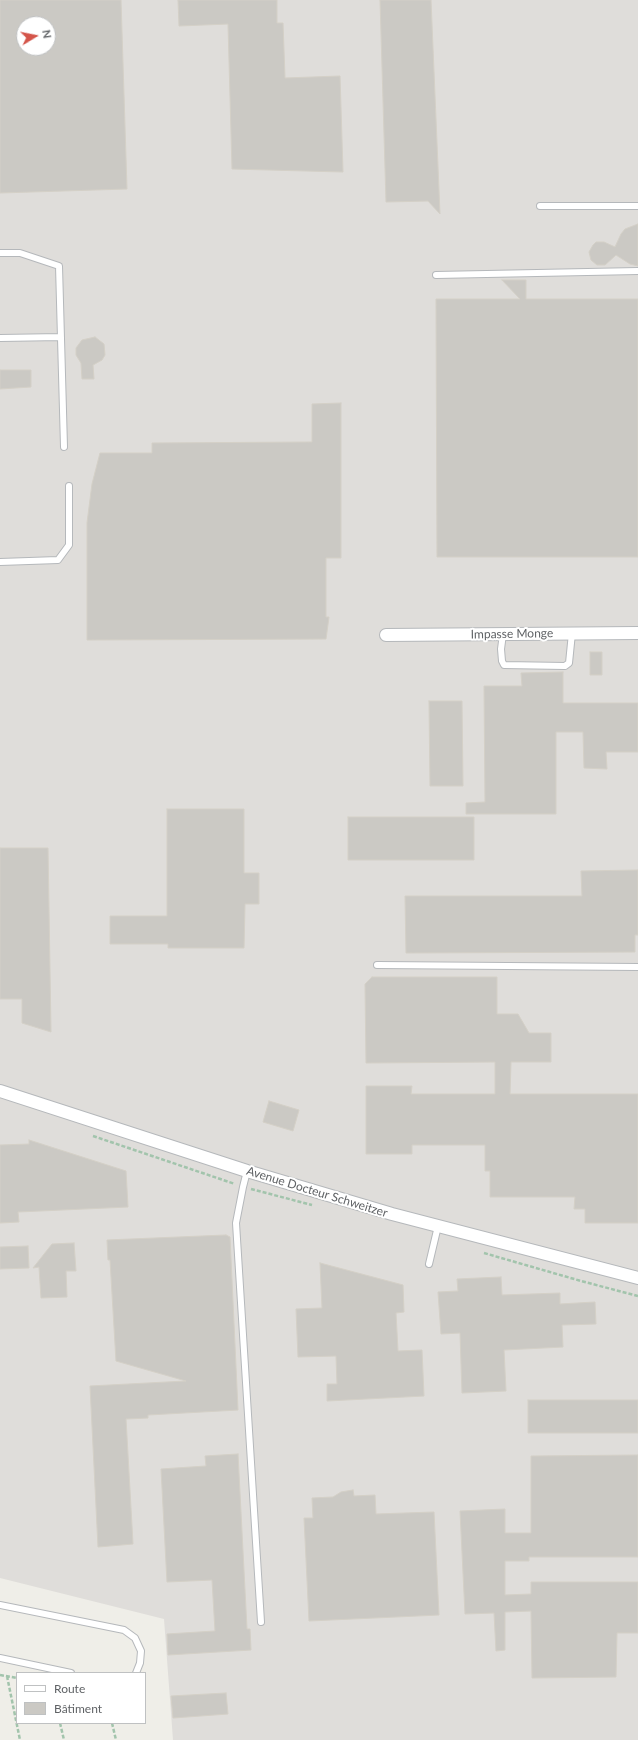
<!DOCTYPE html>
<html>
<head>
<meta charset="utf-8">
<style>
  body { margin:0 }
  #map { position:relative; width:638px; height:1740px; overflow:hidden; background:#efeee8; font-family:Lato,sans-serif }
  canvas { display:block }
  .legend { position:absolute; left:16px; top:1672px; width:130px; height:52px; box-sizing:border-box; background:#fff; border:1px solid #bfc1c2; margin:0; padding:5px 7px; list-style:none; font-size:12px; color:#606366 }
  .legend li { display:flex; align-items:center; gap:8px; height:20px }
  .legend b { width:20px; border:1px solid #bfc1c2 }
  .north { position:absolute; left:16px; top:16px; width:40px; height:40px; box-sizing:border-box; background:#fff; border:1px solid #bfc1c2; border-radius:50%; rotate:80deg; font-size:11px; font-weight:700; line-height:16px; text-align:center; color:#606366 }
  .north::after { content:''; display:block; margin:auto; width:14px; height:18px; background:#d4554a; clip-path:polygon(50% 0,100% 100%,50% 72%,0 100%) }
</style>
</head>
<body>
<div id="map">
<canvas width="638" height="1740"></canvas>
<ul class="legend">
<li><b style="height:5px;background:#fff"></b>Route</li>
<li><b style="height:11px;background:#cbc9c4"></b>Bâtiment</li>
</ul>
<div class="north">N</div>
</div>
<script>
const ctx = document.querySelector('canvas').getContext('2d');
ctx.lineJoin = 'round';
function fill(path, color) { ctx.fillStyle = color; ctx.fill(path, 'evenodd'); }
const toPath = rows => new Path2D(rows.map(r => 'M' + r).join(''));
function trace(path, color, width, dash) { ctx.strokeStyle = color; ctx.lineWidth = width; ctx.lineCap = dash ? 'butt' : 'round'; ctx.setLineDash(dash || []); ctx.stroke(path); }
function drawText(font, color, halo, rows, align = 'center') {
  ctx.font = font + ' Lato,sans-serif'; ctx.lineWidth = 4; ctx.setLineDash([]); ctx.textBaseline = 'middle'; ctx.strokeStyle = halo; ctx.fillStyle = color; for (const [text, x, y, turn = 0] of rows) {
    ctx.save(); ctx.translate(x, y); ctx.rotate((+turn || 0) * Math.PI / 180); ctx.textAlign = isNaN(turn) ? turn : align; if (halo) ctx.strokeText(text, 0, 0); ctx.fillText(text, 0, 0); ctx.restore();
  }
}
const industrial = toPath([
  [0,0,638,0,638,1740,173,1740,164,1619,0,1578],
  [24,24,48,24,48,48,24,48]
]);
const building = toPath([
  [0,0,121,0,127,189,0,193,0,0],
  [24,24,48,24,48,48,24,48,24,24],
  [178,0,277,0,277,23,283,23,285,78,340,76,343,172,232,169,228,24,179,26,178,0],
  [380,0,431,0,440,214,428,201,386,202,380,0],
  [638,224,638,266,630,264,616,255,605,265,597,265,591,260,589,252,593,245,596,242,604,242,615,247,621,234,625,229,638,224],
  [502,280,526,280,526,299,638,299,638,557,437,557,436,299,520,299,502,280],
  [95,337,104,344,105,355,102,360,93,365,94,379,82,379,81,363,76,355,76,348,82,340,95,337],
  [0,370,31,370,31,387,0,389,0,370],
  [341,403,341,558,326,558,326,617,329,617,326,639,87,640,87,523,92,484,100,453,152,453,152,443,312,442,312,404,341,403],
  [590,652,602,652,602,675,590,675,590,652],
  [563,672,563,703,638,703,638,752,606,752,607,769,584,768,583,732,556,732,556,814,466,814,466,803,485,802,484,686,522,686,521,673,563,672],
  [429,701,462,701,463,786,430,786,429,701],
  [167,809,244,809,244,873,259,873,259,904,245,904,244,948,168,948,168,944,110,944,110,916,167,916,167,809],
  [348,817,474,817,474,860,348,860,348,817],
  [0,848,48,848,51,1032,22,1023,22,999,0,999,0,848],
  [638,870,638,935,635,935,635,952,406,953,405,896,582,896,581,871,638,870],
  [372,977,497,977,497,1014,518,1014,529,1033,551,1033,551,1062,511,1062,510,1094,638,1094,638,1223,585,1223,585,1209,574,1209,575,1197,490,1197,490,1171,485,1171,485,1145,412,1145,412,1154,366,1154,366,1086,412,1086,411,1094,495,1094,495,1062,366,1063,365,984,372,977],
  [269,1101,299,1110,293,1131,263,1122,269,1101],
  [29,1140,126,1171,128,1207,18,1212,19,1222,0,1223,0,1145,29,1144,29,1140],
  [226,1235,230,1237,238,1410,148,1415,148,1418,126,1419,133,1544,98,1547,90,1386,186,1381,116,1361,110,1260,108,1260,107,1240,226,1235],
  [74,1243,76,1271,66,1271,67,1297,41,1298,39,1267,33,1268,52,1244,74,1243],
  [28,1246,29,1268,0,1269,0,1247,28,1246],
  [320,1263,403,1285,404,1312,396,1313,398,1351,422,1350,424,1396,327,1401,327,1384,337,1384,336,1356,298,1357,296,1309,322,1308,320,1263],
  [501,1277,502,1295,560,1293,560,1304,595,1302,596,1324,562,1325,563,1347,504,1350,506,1391,462,1393,460,1333,441,1334,438,1292,458,1291,457,1279,501,1277],
  [528,1400,638,1400,638,1433,528,1433,528,1400],
  [238,1454,247,1629,250,1629,251,1650,168,1655,167,1634,215,1631,212,1580,167,1582,161,1469,206,1466,205,1456,238,1454],
  [638,1455,638,1557,529,1557,529,1561,505,1561,505,1595,531,1594,531,1582,638,1582,638,1633,617,1633,616,1677,532,1678,531,1611,505,1612,505,1650,496,1651,494,1613,465,1614,460,1511,505,1509,505,1533,531,1533,531,1456,638,1455],
  [353,1490,354,1496,375,1495,376,1514,434,1512,439,1615,309,1621,304,1518,313,1518,312,1498,333,1497,341,1492,353,1490],
  [226,1693,228,1714,173,1718,171,1696,226,1693]
]);
const path = toPath([
  [93,1136,235,1184],
  [251,1189,312,1205],
  [484,1253,581,1281,638,1296],
  [0,1675,17,1678],
  [7,1676,20,1740],
  [60,1723,64,1740],
  [112,1723,116,1740]
]);
const service = toPath([
  [540,206,638,206],
  [0,253,20,253,59,266,64,447],
  [436,275,638,271],
  [0,338,61,337],
  [0,562,58,560,69,545,69,486],
  [503,634,501,649,502,661,504,665,565,666,569,663,572,633],
  [377,965,638,967],
  [247,1171,243,1187,236,1223,261,1622],
  [429,1264,438,1226],
  [0,1605,124,1630,135,1638,141,1651,140,1663,136,1673],
  [0,1658,71,1673]
]);
const minor = toPath([
  [386,635,638,633],
  [0,1091,247,1171,392,1214,638,1278]
]);
const streetNames = [
  ["Impasse Monge",512,634,-1],
  ["Avenue Docteur Schweitzer",317,1192,17]
];
fill(industrial, '#dfddda');
fill(building, '#cbc9c4');
trace(building, '#d4d0c7', 1);
trace(service, '#b5b8bb', 8);
trace(minor, '#b5b8bb', 14);
trace(path, '#a2c4ac', 2.5, [4, 2]);
trace(service, '#fff', 6);
trace(minor, '#fff', 12);
drawText('12px', '#606366', '#fff', streetNames);
</script>
</body>
</html>
